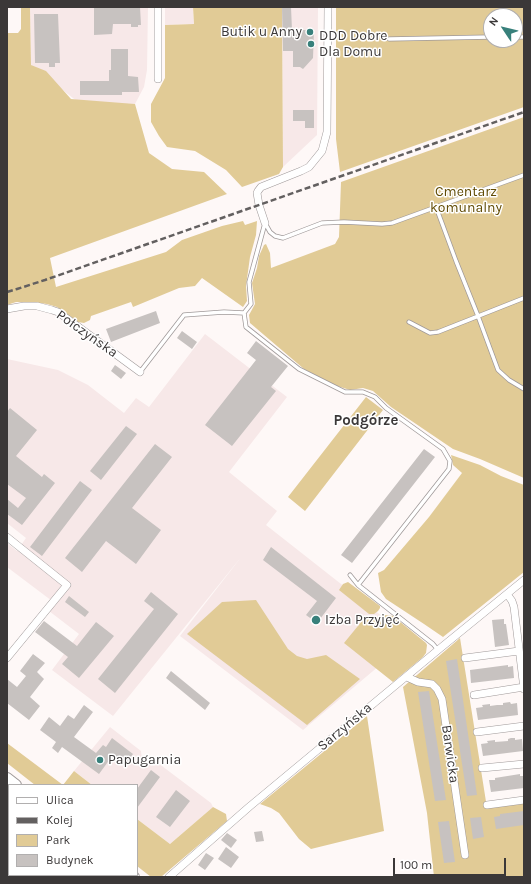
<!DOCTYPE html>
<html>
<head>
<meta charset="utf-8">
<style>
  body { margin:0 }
  #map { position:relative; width:531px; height:884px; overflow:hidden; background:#fef8f7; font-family:Karla,sans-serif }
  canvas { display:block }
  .frame { position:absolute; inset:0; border:8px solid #3b3838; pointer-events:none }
  .legend { position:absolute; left:8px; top:784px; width:130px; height:92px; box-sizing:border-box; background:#fff; border:1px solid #b1afaf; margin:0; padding:5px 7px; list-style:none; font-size:12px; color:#3b3838 }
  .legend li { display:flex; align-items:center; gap:8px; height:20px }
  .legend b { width:20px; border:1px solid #b1afaf }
  .north { position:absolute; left:483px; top:8px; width:40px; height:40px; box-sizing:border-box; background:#fff; border:1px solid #b1afaf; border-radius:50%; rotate:305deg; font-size:11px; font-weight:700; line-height:16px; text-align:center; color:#3b3838 }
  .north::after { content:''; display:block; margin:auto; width:14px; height:18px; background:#38807b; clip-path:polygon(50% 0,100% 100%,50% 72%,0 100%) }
  .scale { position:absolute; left:393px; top:858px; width:113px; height:18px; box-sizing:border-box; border:2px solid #3b3838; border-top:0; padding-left:5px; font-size:12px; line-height:14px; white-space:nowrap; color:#3b3838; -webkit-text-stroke:3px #fff; paint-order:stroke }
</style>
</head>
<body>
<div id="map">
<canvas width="531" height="884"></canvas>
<div class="frame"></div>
<ul class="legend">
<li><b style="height:5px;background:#fff"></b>Ulica</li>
<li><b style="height:5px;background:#636060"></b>Kolej</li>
<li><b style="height:11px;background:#e1cb96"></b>Park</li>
<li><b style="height:11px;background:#c7c2c0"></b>Budynek</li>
</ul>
<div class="north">N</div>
<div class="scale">100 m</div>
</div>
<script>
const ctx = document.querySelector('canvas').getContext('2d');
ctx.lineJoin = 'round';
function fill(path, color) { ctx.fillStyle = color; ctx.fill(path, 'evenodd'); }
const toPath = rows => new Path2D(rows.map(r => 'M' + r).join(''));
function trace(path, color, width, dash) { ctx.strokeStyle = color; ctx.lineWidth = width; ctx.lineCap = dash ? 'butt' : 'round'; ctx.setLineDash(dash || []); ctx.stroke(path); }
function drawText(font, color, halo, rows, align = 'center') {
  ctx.font = font + ' Karla,sans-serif'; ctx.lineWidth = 3; ctx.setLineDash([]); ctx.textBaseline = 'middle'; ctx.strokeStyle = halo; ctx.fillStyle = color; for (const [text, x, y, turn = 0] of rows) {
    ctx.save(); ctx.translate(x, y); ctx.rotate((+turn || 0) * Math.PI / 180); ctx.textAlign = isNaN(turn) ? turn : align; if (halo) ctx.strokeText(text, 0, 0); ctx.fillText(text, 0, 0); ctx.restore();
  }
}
const built = toPath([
  [30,7,148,7,147,70,144,87,135,104,123,120,78,102,31,65],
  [165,7,193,7,194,24,165,25],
  [282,7,318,7,317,135,283,167],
  [205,334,287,397,229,472,277,511,266,525,411,639,303,730,180,636,242,556,113,716,52,670,79,634,49,611,56,604,7,567,7,543,17,551,26,538,7,523,7,359,58,370,88,385,124,413,136,398,149,407],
  [110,727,141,751,142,761,148,765,158,763,211,803,213,807,170,844,137,819,137,785,92,785,74,771]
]);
const green = toPath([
  [21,7,30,7,31,65,46,71,71,99,135,104,149,153,172,169,204,172,227,194,50,258,56,287,166,252,182,240,222,226,243,221,245,225,257,221,256,235,250,257,246,286,247,301,243,307,202,278,195,286,179,288,133,307,131,302,91,316,90,320,84,323,78,322,57,307,47,304,32,302,16,302,7,305,7,33,18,33,21,29],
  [193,7,282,7,283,167,279,174,242,187,226,170,195,151,167,147,159,136,151,122,151,104,165,78,165,25,194,24],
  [336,7,524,7,524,107,340,172,336,139],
  [491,16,515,16,515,40,491,40],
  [524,117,524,478,480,459,453,449,391,407,373,391,363,388,350,390,334,385,304,369,250,323,249,315,255,304,252,283,257,268,259,256,264,245,266,244,270,253,271,268,335,244,339,237,341,182],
  [366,397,383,410,305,511,288,497],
  [451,455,480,465,501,476,524,485,524,572,443,637,424,624,386,599,381,592,378,573,384,570,429,517,462,473,453,465],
  [348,582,380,606,380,608,378,611,374,614,369,614,339,590,343,584],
  [256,600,288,649,297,656,307,659,326,655,360,679,307,725,187,634,222,602],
  [385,615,393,616,426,643,427,645,426,653,423,657,393,682,344,643,362,621,358,618,360,616,363,616,369,618,375,618],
  [460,638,481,770,487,808,524,803,524,877,434,877,427,813,403,687],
  [367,716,384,831,311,849,299,839,279,813,271,808,260,804],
  [7,743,63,785,74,771,92,785,35,785,7,763],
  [7,795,9,796,9,875,119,875,121,877,7,877],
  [213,807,226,814,227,821,161,877,151,877,137,866,137,819,170,844]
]);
const building = toPath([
  [94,7,140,7,141,25,138,25,138,27,131,27,131,24,113,24,112,34,94,35],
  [282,7,291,7,292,30,314,30,313,58,303,69,300,67,293,67,293,51,283,51],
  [34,14,58,14,60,63,55,63,55,67,49,67,49,63,35,63],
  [111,49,128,49,128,76,138,77,139,92,122,92,122,95,80,95,80,81,109,81,109,70,111,70],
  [293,110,314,110,314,128,305,128,305,121,293,121],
  [156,311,160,323,111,342,106,329],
  [182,331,197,342,192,349,177,338],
  [256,341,288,366,271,387,276,391,232,446,205,425,256,360,247,353],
  [115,365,126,373,121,379,111,371],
  [10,408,37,430,16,456,42,477,44,474,55,483,22,525,7,514,7,499,18,508,26,498,7,484,7,412],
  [126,426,137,434,101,480,90,471],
  [155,444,172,457,132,508,161,530,136,564,106,541,82,572,65,558],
  [424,449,435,457,352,563,341,555],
  [80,481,92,490,42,556,30,547],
  [271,547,336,598,317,623,306,615,317,601,263,560],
  [151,592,178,614,115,693,98,679,154,609,144,601],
  [69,596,89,612,85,617,65,602],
  [504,619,504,624,506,624,509,645,495,647,492,620],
  [44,621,77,646,96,622,114,636,79,678,62,664,68,657,35,632],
  [33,654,45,663,37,672,44,679,30,697,40,706,29,720,7,703,7,679,17,687,26,676,20,671],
  [457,659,477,795,467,796,446,661],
  [508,665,508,667,513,666,514,678,471,683,470,670],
  [171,671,210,703,205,710,166,678],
  [429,691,446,800,435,801,418,692],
  [510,702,511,704,517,703,518,715,478,720,476,708,483,707,482,705,490,704,490,706,497,705,503,705,503,703],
  [84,705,93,712,74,737,96,753,103,745,106,747,112,738,133,754,125,765,113,755,99,774,62,747,58,753,52,748,56,742,40,730,49,717,60,726,68,715,74,719],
  [511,738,515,738,515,740,522,739,523,751,483,756,481,744,488,743,487,741,495,740,495,742,508,741,508,739],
  [151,770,160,777,137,808,137,789],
  [520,774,520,776,524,776,524,788,491,792,489,780,495,780,495,778],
  [176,790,190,801,170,827,156,817],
  [524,811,524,825,496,829,494,817,500,816,500,814],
  [481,817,484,837,473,839,470,818],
  [449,821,455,862,444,863,438,822],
  [262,831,264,841,256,842,254,832],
  [227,833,237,840,231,848,221,840],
  [226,847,239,857,231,868,218,859],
  [206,853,214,858,205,870,198,865]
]);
const service = toPath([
  [515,37,524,37],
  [389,39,491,37],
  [436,207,456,261,478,316,498,370,509,380,524,389],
  [265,223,249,282,251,304,244,313,246,327,299,369,345,392,363,392,375,397,386,408,443,449,450,461,449,469,358,585],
  [265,223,270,232,275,236,283,238,322,223,344,222,382,224,392,223,524,175],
  [409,322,430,333,438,332,524,298],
  [140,372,184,315,224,312,244,313],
  [350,575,358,585,433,644,438,650]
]);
const minor = toPath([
  [158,79,158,7],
  [265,223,259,205,257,193,258,191,261,187,301,171,309,167,322,151,327,132,328,7],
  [7,309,24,306,37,306,52,310,58,312,140,372],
  [7,537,67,585,7,658],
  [507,594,512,601,514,607,524,689],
  [465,658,519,651],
  [407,677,418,682,432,684,437,689,442,699,465,855],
  [474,695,524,687],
  [477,732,524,726],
  [482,768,524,764],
  [487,805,524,800],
  [169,877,249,807,438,650,524,580]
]);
const secondary = toPath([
  [7,778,16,785],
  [132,875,134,877]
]);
const rail = toPath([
  [7,292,17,289,45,280,524,112]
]);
const markers = [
  [310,32,4,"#38807b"],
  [311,44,4,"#38807b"],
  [316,620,5,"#38807b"],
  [100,760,4,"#38807b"]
];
const poiNames = [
  ["Butik u Anny",302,32,"right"],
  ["DDD Dobre",319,36],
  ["Dla Domu",319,52],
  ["Izba Przyjęć",325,620],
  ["Papugarnia",108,760]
];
const parkNames = [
  ["Cmentarz",466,192],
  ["komunalny",466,208]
];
const streetNames = [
  ["Połczyńska",87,334,35],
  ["Sarzyńska",345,727,-40],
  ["Barwicka",450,754,82]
];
const neighbourhoodNames = [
  ["Podgórze",366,421]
];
fill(built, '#f7e8e8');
fill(green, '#e1cb96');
fill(building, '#c7c2c0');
trace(service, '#9f9999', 5);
trace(minor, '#9f9999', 8);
trace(secondary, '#9f9999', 12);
trace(service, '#fff', 3.5);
trace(minor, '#fff', 7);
trace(secondary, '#fff', 10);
trace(rail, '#636060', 2.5, [6, 3]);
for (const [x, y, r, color] of markers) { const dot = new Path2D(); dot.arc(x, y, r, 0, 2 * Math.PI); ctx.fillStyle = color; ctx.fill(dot); trace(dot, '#fff', 1.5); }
drawText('14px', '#3b3838', '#fff', poiNames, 'left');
drawText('14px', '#614b04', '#fff', parkNames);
drawText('14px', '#3b3838', '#fff', streetNames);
drawText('bold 15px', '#3b3838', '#fff', neighbourhoodNames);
</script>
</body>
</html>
